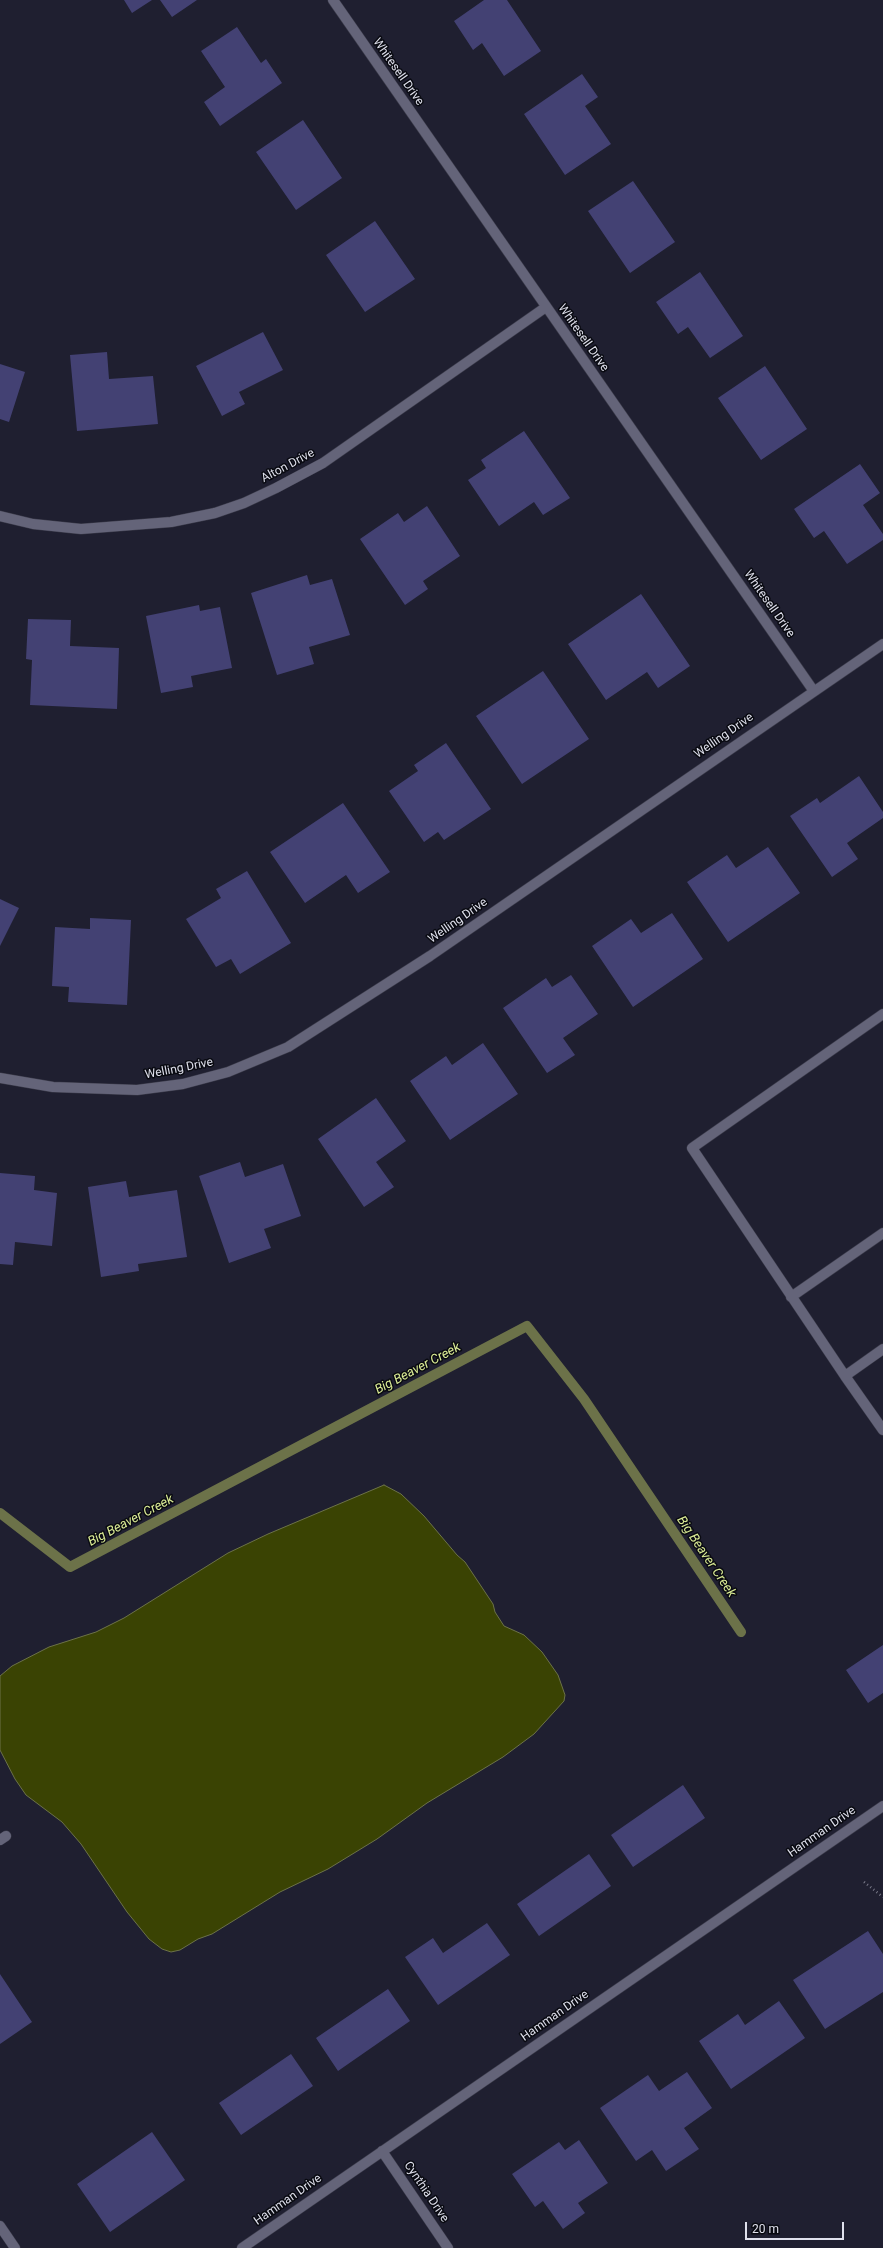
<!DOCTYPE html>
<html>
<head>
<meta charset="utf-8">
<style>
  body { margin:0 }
  #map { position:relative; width:883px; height:2248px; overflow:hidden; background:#1f1f30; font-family:Roboto,sans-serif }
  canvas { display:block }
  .scale { position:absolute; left:745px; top:2222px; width:99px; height:18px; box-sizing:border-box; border:2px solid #dfe0ec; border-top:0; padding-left:5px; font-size:12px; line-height:14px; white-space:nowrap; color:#dfe0ec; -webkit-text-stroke:3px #090a11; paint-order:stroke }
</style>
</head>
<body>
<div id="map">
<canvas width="883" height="2248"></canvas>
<div class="scale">20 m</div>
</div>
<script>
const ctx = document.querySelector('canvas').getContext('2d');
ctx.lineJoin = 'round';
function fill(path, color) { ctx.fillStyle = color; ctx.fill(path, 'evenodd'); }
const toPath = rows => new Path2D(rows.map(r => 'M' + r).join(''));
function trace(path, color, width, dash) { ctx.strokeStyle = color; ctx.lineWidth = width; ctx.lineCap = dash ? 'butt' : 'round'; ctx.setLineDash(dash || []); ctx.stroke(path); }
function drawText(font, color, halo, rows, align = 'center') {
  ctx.font = font + ' Roboto,sans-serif'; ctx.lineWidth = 3; ctx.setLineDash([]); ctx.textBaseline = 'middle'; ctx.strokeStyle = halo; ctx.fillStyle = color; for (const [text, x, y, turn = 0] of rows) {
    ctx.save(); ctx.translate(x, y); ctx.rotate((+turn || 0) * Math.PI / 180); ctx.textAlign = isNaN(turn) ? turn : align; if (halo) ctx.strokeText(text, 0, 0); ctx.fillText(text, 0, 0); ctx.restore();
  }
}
const water = toPath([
  [384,1485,401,1494,424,1516,457,1555,465,1562,493,1604,495,1612,504,1626,524,1635,542,1652,558,1675,565,1695,564,1701,534,1734,503,1757,427,1803,377,1839,328,1869,280,1892,212,1934,198,1939,180,1950,171,1952,162,1949,149,1939,127,1912,81,1844,62,1822,26,1795,15,1779,0,1750,0,1676,12,1666,49,1647,96,1632,124,1618,228,1553,268,1534,384,1485]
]);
const stream = toPath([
  [0,1513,70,1567,527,1326,584,1399,741,1632]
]);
const building = toPath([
  [124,0,152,0,132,13],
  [160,0,197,0,172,17],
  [484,0,507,0,541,51,504,76,482,43,473,50,454,21],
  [237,27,261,63,266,59,282,83,220,126,204,102,225,87,201,51],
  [582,74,598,97,585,106,611,144,565,175,524,114],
  [303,120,342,178,296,210,256,152],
  [633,181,675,242,630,273,588,211],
  [375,221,415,279,365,312,326,255],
  [700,272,743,336,710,358,688,327,678,334,656,302],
  [263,332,283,370,239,392,245,404,222,416,196,366],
  [107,352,109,379,153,376,158,424,77,431,70,355],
  [0,364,25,372,9,422,0,419],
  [765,366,807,429,761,460,718,398],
  [524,431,570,498,543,515,534,502,499,526,468,480,486,468,481,460],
  [860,464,880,493,863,505,883,534,883,540,847,564,824,531,814,538,794,509],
  [427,506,460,556,423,581,428,589,405,605,360,539,398,513,404,522],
  [307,575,310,585,332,579,350,635,309,647,314,664,277,675,251,593],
  [641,594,690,666,658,688,647,672,606,700,568,644],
  [199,605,200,611,220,607,232,668,191,676,193,687,161,693,146,616],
  [28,619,71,620,70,646,119,648,117,709,30,705,32,660,26,659],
  [543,671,589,739,522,784,476,716],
  [446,743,491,809,444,840,438,832,424,842,389,791,418,771,414,765],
  [859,776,883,812,883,818,847,843,858,859,832,877,790,816,817,798,820,803],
  [343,803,390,872,358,893,346,875,305,903,270,852],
  [768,847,800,893,728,942,687,882,727,855,736,868],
  [247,871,291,943,240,974,231,959,216,967,186,919,221,898,216,889],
  [0,899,19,908,0,946],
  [672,913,703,959,633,1007,592,946,631,919,641,933],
  [90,918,131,920,127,1005,68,1002,69,987,52,986,55,927,90,929],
  [571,975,598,1014,563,1038,575,1055,547,1073,503,1008,546,978,552,987],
  [483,1043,518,1094,450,1140,410,1081,446,1056,452,1065],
  [376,1098,406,1141,376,1162,394,1187,364,1207,318,1139],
  [240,1162,245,1177,283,1164,301,1216,264,1229,271,1248,229,1263,199,1176],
  [0,1173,35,1176,34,1190,57,1193,52,1246,15,1242,13,1265,0,1264],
  [126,1181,129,1197,177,1190,187,1257,138,1264,139,1271,101,1277,88,1187],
  [883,1645,883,1693,868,1703,846,1670],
  [683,1785,705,1818,633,1867,611,1835],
  [589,1854,611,1886,539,1936,517,1904],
  [487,1923,510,1955,438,2005,405,1957,433,1938,443,1953],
  [868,1931,883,1954,883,1992,825,2029,793,1980],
  [0,1974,32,2022,0,2044],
  [388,1989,410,2021,338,2071,316,2038],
  [779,2001,805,2038,731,2089,699,2041,738,2014,745,2025],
  [291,2054,313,2086,241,2135,219,2103],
  [687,2072,712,2108,684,2128,699,2149,666,2171,652,2150,636,2161,600,2108,648,2075,659,2091],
  [152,2132,185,2180,110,2232,77,2184],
  [579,2140,608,2183,578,2203,585,2213,563,2229,543,2201,535,2207,512,2174,559,2142,565,2150]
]);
const path = toPath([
  [864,1882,883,1897]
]);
const lane = toPath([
  [791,1297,883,1233],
  [883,1349,845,1376,883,1430],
  [845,1376,692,1148,883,1014]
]);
const street = toPath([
  [333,0,813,690],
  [0,516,33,524,81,529,171,522,215,513,244,503,276,488,323,463,546,307],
  [0,1078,53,1087,137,1090,183,1084,228,1072,288,1047,430,956,883,644],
  [0,1840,6,1836],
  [382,2151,448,2248],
  [0,2226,15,2248],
  [242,2248,883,1806]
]);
const streetNames = [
  ["Whitesell Drive",398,72,55],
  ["Whitesell Drive",583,338,55],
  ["Alton Drive",288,466,-28],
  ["Whitesell Drive",769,604,55],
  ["Welling Drive",724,736,-35],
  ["Welling Drive",458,921,-35],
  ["Welling Drive",179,1069,-11],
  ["Hamman Drive",822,1832,-35],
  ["Hamman Drive",555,2016,-35],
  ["Cynthia Drive",426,2192,56],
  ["Hamman Drive",288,2200,-35]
];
const waterNames = [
  ["Big Beaver Creek",418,1369,-28],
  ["Big Beaver Creek",131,1521,-28],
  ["Big Beaver Creek",706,1557,56]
];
fill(water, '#3a4303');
trace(water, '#6c7249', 1);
trace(stream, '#6c7249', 10);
fill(building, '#434173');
trace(lane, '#3c3c4b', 11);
trace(street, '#3c3c4b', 11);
trace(path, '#7c7c8b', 2.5, [1, 3]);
trace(lane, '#646479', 10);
trace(street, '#646479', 10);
drawText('12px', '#dfe0ec', '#090a11', streetNames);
drawText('italic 13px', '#dced96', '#090a11', waterNames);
</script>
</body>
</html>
